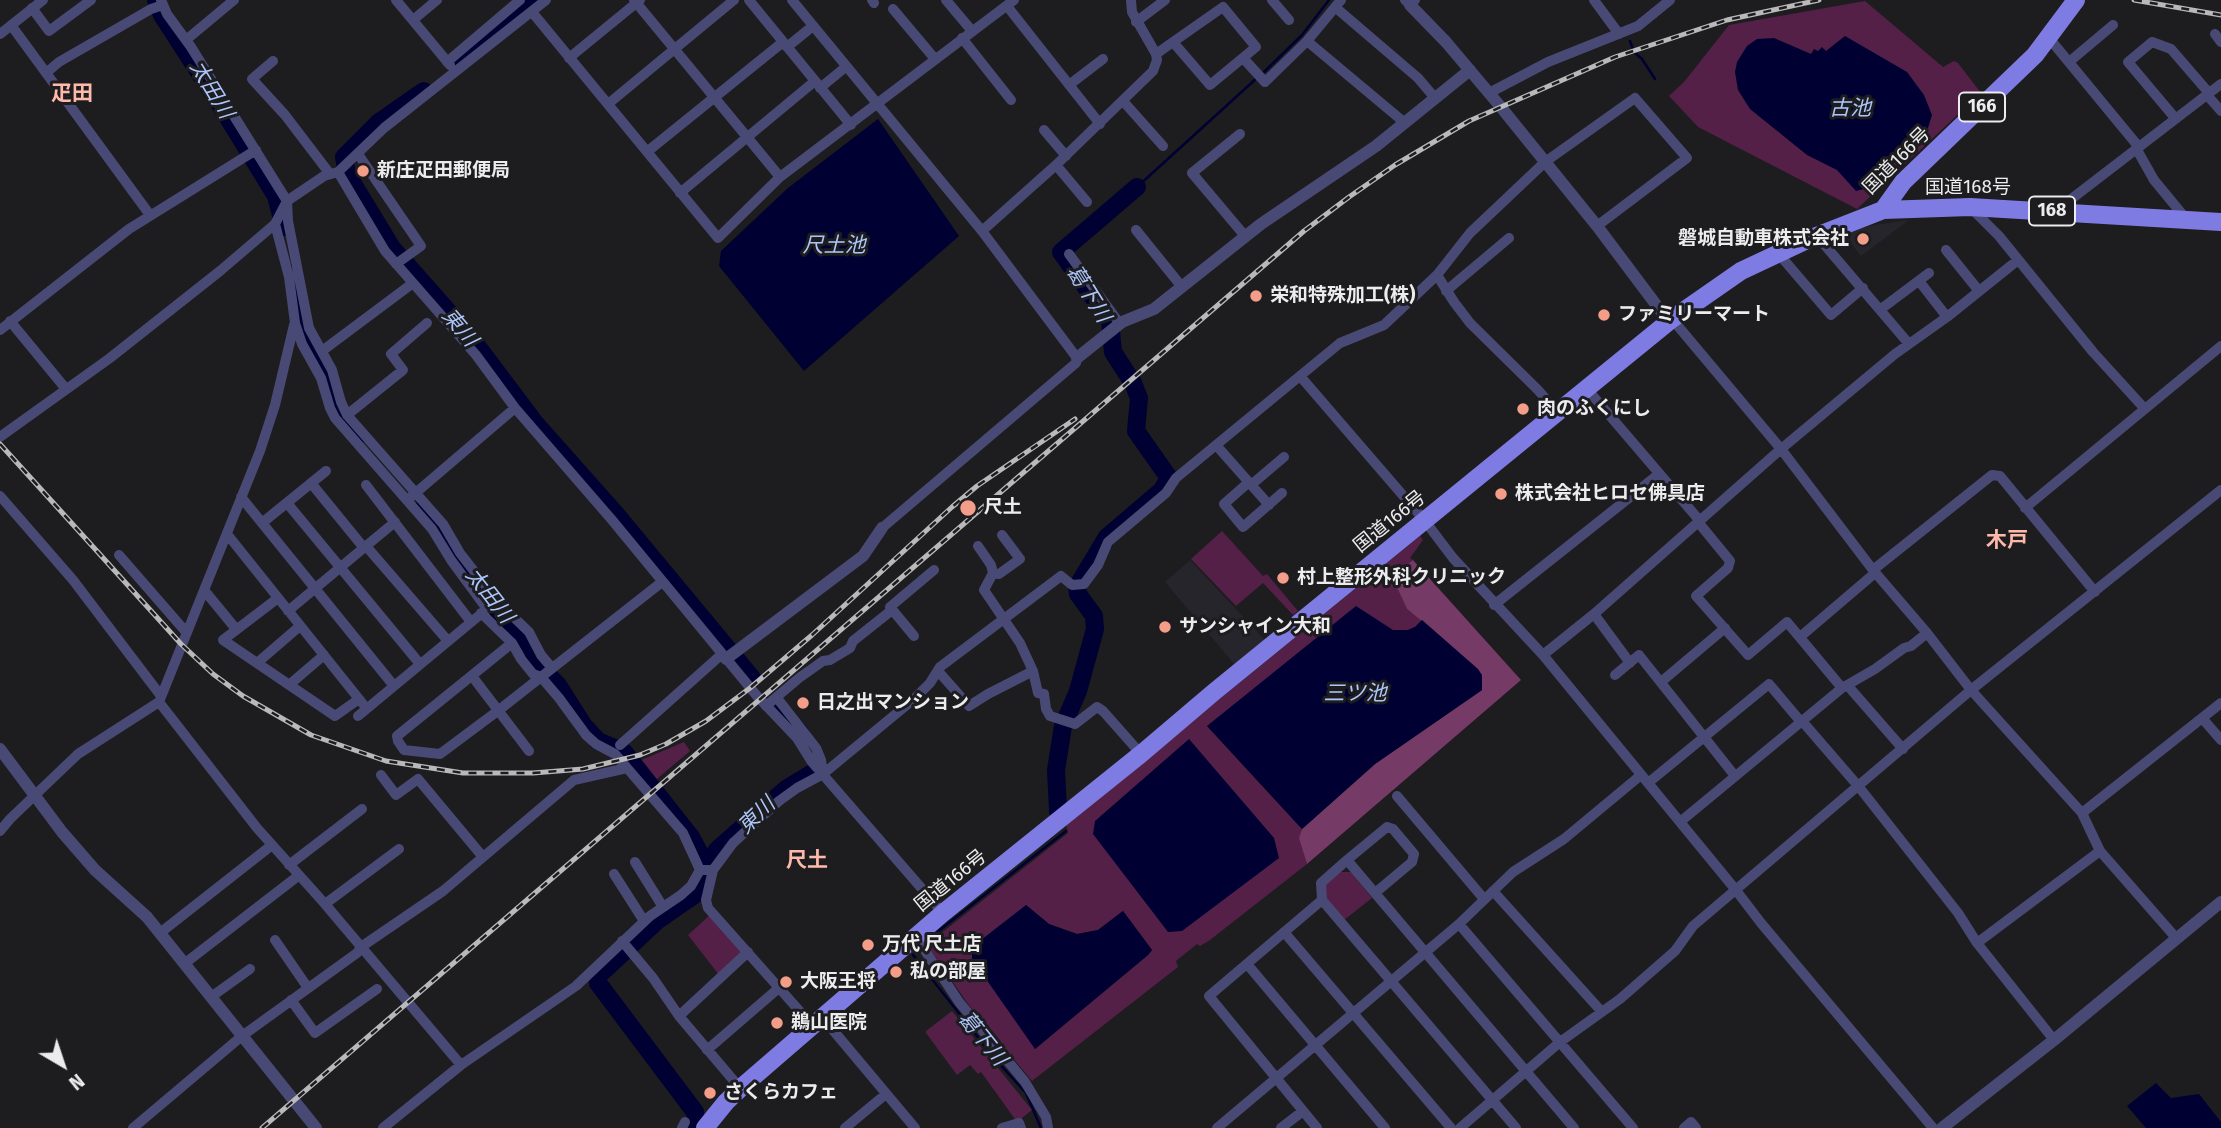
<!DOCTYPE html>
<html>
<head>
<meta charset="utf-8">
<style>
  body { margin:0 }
  #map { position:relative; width:2221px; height:1128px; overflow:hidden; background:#1d1c1e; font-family:"Fira Sans",sans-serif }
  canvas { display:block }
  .north { position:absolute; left:28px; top:1030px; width:70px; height:70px; -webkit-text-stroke:5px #1d1c1e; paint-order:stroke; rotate:141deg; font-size:19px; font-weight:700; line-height:28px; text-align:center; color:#ececee }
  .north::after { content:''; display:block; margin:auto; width:24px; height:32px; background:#ececee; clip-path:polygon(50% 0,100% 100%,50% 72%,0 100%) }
</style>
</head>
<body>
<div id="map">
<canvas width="2221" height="1128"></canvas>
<div class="north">N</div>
</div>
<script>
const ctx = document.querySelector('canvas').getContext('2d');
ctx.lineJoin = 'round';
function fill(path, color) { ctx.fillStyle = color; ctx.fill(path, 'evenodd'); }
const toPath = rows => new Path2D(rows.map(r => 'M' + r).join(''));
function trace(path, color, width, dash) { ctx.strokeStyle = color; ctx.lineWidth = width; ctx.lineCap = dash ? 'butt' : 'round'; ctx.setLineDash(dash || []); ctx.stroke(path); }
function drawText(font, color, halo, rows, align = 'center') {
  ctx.font = font + ' "Fira Sans","Noto Sans JP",sans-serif'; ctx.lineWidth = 6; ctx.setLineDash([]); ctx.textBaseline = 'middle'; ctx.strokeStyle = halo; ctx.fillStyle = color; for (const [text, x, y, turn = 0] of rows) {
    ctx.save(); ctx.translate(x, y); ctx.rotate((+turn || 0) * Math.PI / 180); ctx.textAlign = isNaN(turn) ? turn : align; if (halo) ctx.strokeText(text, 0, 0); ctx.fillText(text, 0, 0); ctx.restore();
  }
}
const built = toPath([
  [1909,220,1861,256,1843,233,1874,225],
  [1190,560,1265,640,1235,665,1165,582]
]);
const green = toPath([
  [1865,1,1943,67,1954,61,1958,63,1981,93,1857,209,1698,127,1669,96,1684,82,1729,25],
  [1222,531,1263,576,1267,574,1298,611,1293,615,1263,583,1236,606,1191,559],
  [1420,536,1423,540,1410,558,1413,560,1392,577,1407,609,1422,620,1415,627,1408,630,1392,630,1207,726,1302,829,1300,838,1307,864,1210,940,1200,946,1197,944,1176,961,1178,967,1032,1081,968,1004,930,949,930,942,1068,833,1066,824],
  [1026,905,1049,924,1077,934,1098,930,1123,911,1152,950,1148,955,1035,1049],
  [684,742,690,751,651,784,639,761],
  [1341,872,1351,872,1372,898,1344,920,1324,895,1325,885],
  [710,915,744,952,719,975,688,935],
  [952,1011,1032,1110,1017,1122,981,1072,978,1074,970,1065,957,1075,926,1033,926,1031]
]);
const forest = toPath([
  [1413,560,1521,680,1307,864,1299,838,1302,829,1375,764,1482,690,1433,630,1407,609,1392,577]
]);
const water = toPath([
  [1845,36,1907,72,1924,95,1932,115,1928,128,1872,183,1864,189,1856,191,1837,170,1807,155,1750,109,1738,90,1735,72,1737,62,1747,46,1757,39,1774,38,1811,54,1814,49,1818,51,1822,47,1826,51],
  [878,119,959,236,804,371,719,266,721,251,788,188],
  [1356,606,1393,630,1408,630,1415,627,1422,620,1478,669,1482,675,1482,690,1375,764,1302,829,1207,726],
  [1189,739,1274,838,1279,858,1182,931,1168,932,1093,834,1095,821],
  [1026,905,1049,924,1077,934,1098,930,1123,911,1152,950,1148,955,1035,1049,972,959,972,947],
  [2156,1083,2171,1098,2199,1094,2221,1122,2221,1128,2146,1128,2127,1106]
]);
const stream = toPath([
  [1630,41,1634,52,1642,59,1655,79],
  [1263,73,1302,35,1329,0],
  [1137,187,1258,77],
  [927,940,1066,831],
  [913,955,995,1059,1026,1093,1041,1128]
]);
const river = toPath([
  [156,0,162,15,219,103,276,196,284,227],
  [459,62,535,0],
  [424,91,378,123,344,157,347,174,392,248,468,334,535,423,615,513,752,678],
  [293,272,300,314,308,341,331,386,339,413,358,435],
  [423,508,491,603,530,645,541,668,558,685,584,726,598,741,624,752,691,837,706,865,704,881,697,893,658,920,598,976,598,983,695,1112,696,1124,692,1128],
  [774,705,800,733],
  [1058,811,1056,770,1063,726,1078,691,1095,629,1094,616,1078,594,1077,587,1107,537,1162,490,1169,478,1136,431,1139,398,1133,383,1113,352,1110,321,1061,252,1137,187],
  [706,865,718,849,786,789,814,772]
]);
const minor = toPath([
  [161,0,167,14,191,47,287,201,288,221,309,328,332,370,341,402,347,415,443,524,460,553,497,601,529,632,541,655,552,668],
  [396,0,450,65],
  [634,0,780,177],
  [749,0,851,125],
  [792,0,982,231,1077,358,1076,363,882,528],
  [872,0,874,3],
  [946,0,972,31],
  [1272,0,1289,20],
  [1405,0,1410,5,1415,0],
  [1594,0,1619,34],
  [1007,6,1100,124],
  [1335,7,1418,78,1435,98],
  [32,8,49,31,91,0],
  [893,9,935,59],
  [532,12,718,238,780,177,1014,0],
  [413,20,437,0],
  [1136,22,1165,0],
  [11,25,150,215],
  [0,34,43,0],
  [2215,34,2221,42],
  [962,38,1011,100],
  [2049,38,2138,146],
  [186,40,234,0],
  [1307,41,1405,123],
  [787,47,808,30],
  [1156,54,1173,42,1223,7,1256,47,1210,85,1173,42],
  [569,58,640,0],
  [1243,58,1265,82,1307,41,1341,0],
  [273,61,252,79,285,115,330,174],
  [447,62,520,0],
  [2069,62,2113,25],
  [46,73,59,62,151,9,163,5],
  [1069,85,1103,59],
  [820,88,842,70],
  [1489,93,1548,62,1638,26,1670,0],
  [2207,95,2221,111],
  [1123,101,1163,146],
  [608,104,734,0],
  [2175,118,2128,62,2152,42,2171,49,2209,93],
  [1044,130,1066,156],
  [1240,134,1192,173,1245,236],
  [2136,148,2154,180,2187,220],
  [648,151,783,42],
  [358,154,421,246,396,264],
  [1056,165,1087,202],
  [338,172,385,251,476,355,515,408,612,520,757,696,797,738,812,762,943,913],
  [680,193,815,81],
  [1970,207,1999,236,2093,352,2144,408],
  [2061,211,2070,200,2221,84],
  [275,224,289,277,295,323,302,344,321,378,330,408,335,418,432,529,451,560,487,609,358,716],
  [1136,230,1182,287],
  [982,231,1056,165,1153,71,1157,60,1156,54,1132,12,1131,0],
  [1817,236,1909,344],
  [1946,250,1979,291],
  [1778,253,1831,315,1863,288],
  [1069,254,1120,324],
  [1437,275,1454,302,1470,323,1538,390,1558,413],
  [1919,281,1947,317],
  [1446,291,1509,238],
  [1881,309,1929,273],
  [1672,319,1781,449,1873,570,1927,633,1971,690,2082,813,2100,851,1977,943],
  [10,321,66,389],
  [0,330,129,229,256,150],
  [322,351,413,283],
  [1300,376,1425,521,1453,558,1543,655,1735,889,1761,923,1933,1128],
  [1587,389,1700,521],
  [347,415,403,370,391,354,427,323],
  [0,437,110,358,220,271,275,224,287,201,324,176,338,172,384,128,546,0],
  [1216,445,1269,505],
  [1249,482,1224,504,1243,527,1282,493],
  [311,483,364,548],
  [366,485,471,622],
  [1251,485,1284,457],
  [0,496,73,580,161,696],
  [412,496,515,408],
  [241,497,394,686],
  [287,503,420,664],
  [2025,508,2221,346],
  [1698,522,1730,561,1728,568,1696,596,1748,655,1787,622,1842,688],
  [262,523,326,471],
  [227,534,363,704],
  [366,546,395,522],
  [978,546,991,565,993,573,984,590,1020,643,1033,671,1038,693,1044,694,1046,709,1050,716,1075,724,1097,707,1103,711,1141,754],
  [119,555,186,632],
  [1873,570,1992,475,2000,476,2095,592],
  [993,573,999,574,1020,559,1002,535],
  [204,590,236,629],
  [278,598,223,640,335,716,359,699],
  [1494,605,1659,474],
  [288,611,366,546,448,641],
  [481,613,512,643,521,659,533,674,541,677,559,698,586,735,596,744,615,754,683,833,700,870],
  [1594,614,1630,663],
  [914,636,890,607,934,570],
  [1800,637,1875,573],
  [512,643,397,736,398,741,404,750,440,754,499,710,662,582],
  [1543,655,1594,614,1781,449,1895,354,1947,317,2018,260],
  [257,663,300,626],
  [938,671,969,706,988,694,1033,671],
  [1615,675,1639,655,1735,776],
  [472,676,529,751],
  [1661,682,1725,628],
  [289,685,324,655],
  [1848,686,1903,749],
  [777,698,816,748,821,760,823,774],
  [159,702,257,828,325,904,461,1065],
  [766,706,799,678,823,661,830,660,850,648,853,641,892,610],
  [2202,718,2221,740],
  [1802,721,1859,787,1958,913,1977,943,2054,1040],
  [620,745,722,654],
  [381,775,396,795,418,779,483,857],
  [1648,783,1769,684,1801,722],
  [1397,796,1484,899],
  [2082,813,2221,703],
  [1680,822,1842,688,1875,669,1904,648,1911,646,1927,633],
  [0,831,10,819,78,754,159,702,260,451,275,405,294,325],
  [2100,851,2177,939],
  [1347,860,1387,827,1393,829,1414,854,1412,862,1375,893],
  [635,862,663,907],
  [289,865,362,809],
  [700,870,713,870,733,843,779,801,797,788,823,774,914,699,930,683,940,667,1061,576,1072,585,1084,584,1098,565,1108,542,1166,493,1176,478,1340,343,1384,325,1437,275,1470,233,1545,162,1635,98,1687,158,1597,226],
  [713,870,706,900,708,908,812,1025],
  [614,874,644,921],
  [1493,891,1602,1012],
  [1322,900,1516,1128],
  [325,904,399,849],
  [1459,924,1633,1128],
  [1284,932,1451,1128],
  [160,933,272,845],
  [916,937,959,1002,1025,1082,1046,1117,1048,1128],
  [275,940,308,988],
  [622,941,653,978,679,1016,740,1088],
  [184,964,298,876],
  [1247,964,1385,1128],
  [211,997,250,969],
  [291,1000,315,1033,377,989],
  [679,1016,748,952],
  [822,1017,915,1128],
  [707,1050,780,987],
  [133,1128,242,1036,357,953,361,947,443,891,574,780,627,768],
  [383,1128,461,1065,576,986,650,916,681,895,691,886,700,870],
  [682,1128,685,1122],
  [845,1128,886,1094],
  [1002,1128,1019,1123,1021,1128],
  [1217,1128,1459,924,1513,872,1564,839,1641,775],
  [1281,1128,1303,1111],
  [1317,1128,1209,996,1322,900,1321,883,1347,860,1574,1128],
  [1460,1128,1560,1042,1620,999,1675,951,1693,926,1971,690,2221,490],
  [1684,1128,1691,1122,1696,1128]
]);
const tertiary = toPath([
  [1410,5,1446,42,1500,106,1597,226,1669,322],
  [1077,358,1122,322,1154,309,1261,224,1376,146,1470,70],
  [726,659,863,556,882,528],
  [0,749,62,832,95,870,147,917,316,1128],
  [1942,1128,2054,1040,2221,902]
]);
const trunk = toPath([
  [1883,210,1970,207,2221,222],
  [705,1128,726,1102,744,1085,943,913,1141,754,1214,692,1672,319,1741,271,1809,239,1883,210,1903,182,2035,55,2076,0]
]);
const rail = toPath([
  [2134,0,2221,15],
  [0,444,181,644,213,674,243,696,311,735,386,761,463,773,533,773,583,769,640,755,666,744,706,721,750,688,812,635,952,507,977,486,1075,419],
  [262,1128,1304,231,1349,197,1395,165,1469,121,1615,57,1727,20,1819,0]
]);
const markers = [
  [363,171,7,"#f49e8a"],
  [1863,239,7,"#f49e8a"],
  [1256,296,7,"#f49e8a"],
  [1604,315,7,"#f49e8a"],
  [1523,409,7,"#f49e8a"],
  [1501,494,7,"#f49e8a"],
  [968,508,9,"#f49e8a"],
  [1283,578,7,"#f49e8a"],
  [1165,627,7,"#f49e8a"],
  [803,703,7,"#f49e8a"],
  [868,945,7,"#f49e8a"],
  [896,972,7,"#f49e8a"],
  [786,982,7,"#f49e8a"],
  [777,1023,7,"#f49e8a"],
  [710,1093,7,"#f49e8a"]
];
const shields = [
  [1982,107,46],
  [2052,211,46]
];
const shieldNames = [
  ["166",1982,107],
  ["168",2052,211]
];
const streetNames = [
  ["国道166号",1897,161,-45],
  ["国道168号",1968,188],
  ["国道166号",1390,522,-39],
  ["国道166号",951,881,-39]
];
const poiNames = [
  ["新庄疋田郵便局",377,171],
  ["磐城自動車株式会社",1849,239,"right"],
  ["栄和特殊加工(株)",1270,296],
  ["ファミリーマート",1618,315],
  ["肉のふくにし",1537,409],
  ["株式会社ヒロセ佛具店",1515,494],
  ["尺土",984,508],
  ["村上整形外科クリニック",1297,578],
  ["サンシャイン大和",1179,627],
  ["日之出マンション",817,703],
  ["万代 尺土店",882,945],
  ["私の部屋",910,972],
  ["大阪王将",800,982],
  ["鵜山医院",791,1023],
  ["さくらカフェ",724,1093]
];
const waterNames = [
  ["太田川",211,90,59],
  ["古池",1850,109],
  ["尺土池",834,246],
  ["葛下川",1088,294,58],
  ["東川",459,328,50],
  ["太田川",489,596,52],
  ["三ツ池",1355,694],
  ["東川",757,816,-44],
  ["葛下川",982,1039,51]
];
const neighbourhoodNames = [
  ["疋田",72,94],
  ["木戸",2007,541],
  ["尺土",807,861]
];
fill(built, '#27252c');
fill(green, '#542047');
fill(forest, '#763a66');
fill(water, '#000032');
trace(stream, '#000032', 2.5);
trace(river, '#000032', 18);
trace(minor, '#494976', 10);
trace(tertiary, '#494976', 12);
trace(trunk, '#7e7ce3', 18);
trace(rail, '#b9b9bb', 5);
trace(rail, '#1d1c1e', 2.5, [8]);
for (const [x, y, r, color] of markers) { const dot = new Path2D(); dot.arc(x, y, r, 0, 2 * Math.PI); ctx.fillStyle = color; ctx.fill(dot); trace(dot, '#1d1c1e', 2.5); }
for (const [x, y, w] of shields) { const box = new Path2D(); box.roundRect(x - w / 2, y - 14.5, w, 29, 5); ctx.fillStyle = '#1d1c1e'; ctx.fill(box); trace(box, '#ececee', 2); }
drawText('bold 18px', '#ececee', null, shieldNames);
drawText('19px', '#ececee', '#1d1c1e', streetNames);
drawText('bold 19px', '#ececee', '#1d1c1e', poiNames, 'left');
drawText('italic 21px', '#acc6fb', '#1d1c1e', waterNames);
drawText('bold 21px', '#fdbaab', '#1d1c1e', neighbourhoodNames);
</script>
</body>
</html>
